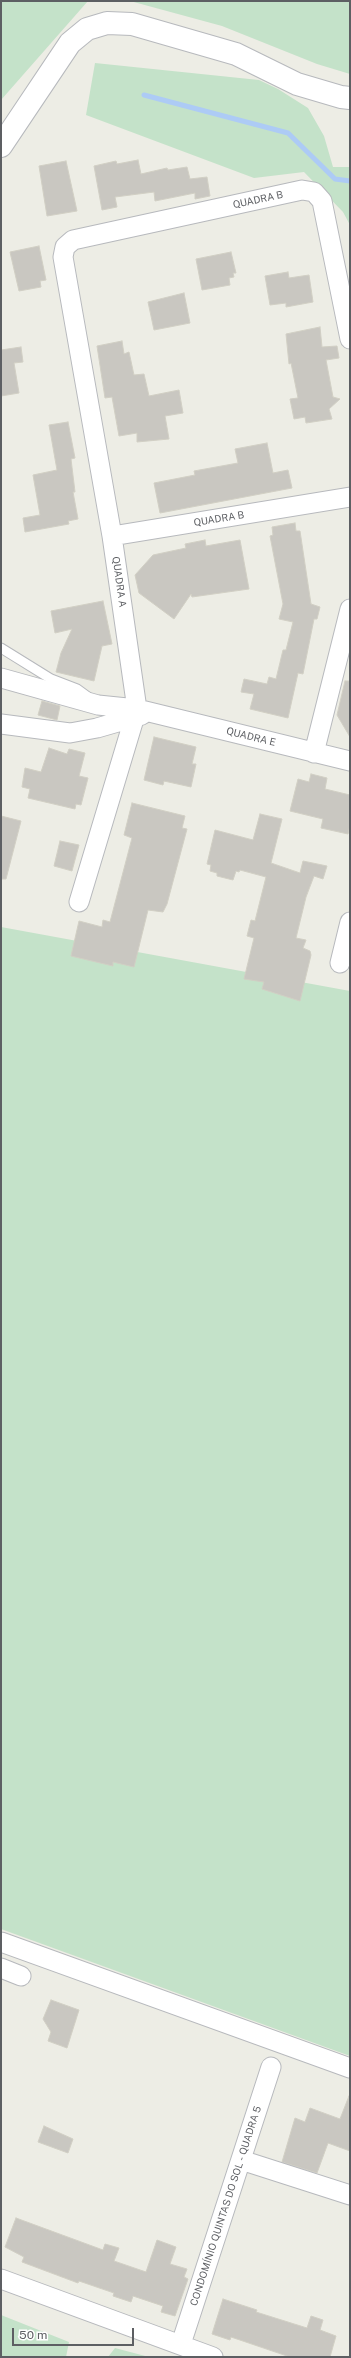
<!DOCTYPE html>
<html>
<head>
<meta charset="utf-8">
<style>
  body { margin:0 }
  #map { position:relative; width:351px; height:2358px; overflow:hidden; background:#edede5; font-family:"Public Sans",sans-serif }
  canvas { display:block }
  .frame { position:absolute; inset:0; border:2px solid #5d5f63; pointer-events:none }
  .scale { position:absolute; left:12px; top:2328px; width:122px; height:18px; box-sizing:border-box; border:2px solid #5d5f63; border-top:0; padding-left:5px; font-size:12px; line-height:14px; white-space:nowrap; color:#5d5f63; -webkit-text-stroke:3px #fff; paint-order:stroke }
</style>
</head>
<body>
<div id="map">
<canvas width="351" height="2358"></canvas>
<div class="frame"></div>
<div class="scale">50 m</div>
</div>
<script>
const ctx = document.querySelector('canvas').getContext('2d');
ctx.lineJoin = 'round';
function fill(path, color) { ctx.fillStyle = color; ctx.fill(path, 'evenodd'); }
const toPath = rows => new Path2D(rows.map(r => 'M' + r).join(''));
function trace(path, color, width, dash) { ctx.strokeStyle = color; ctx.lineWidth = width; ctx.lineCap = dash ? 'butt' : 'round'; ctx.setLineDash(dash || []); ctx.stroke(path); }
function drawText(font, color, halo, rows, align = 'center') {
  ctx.font = font + ' "Public Sans",sans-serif'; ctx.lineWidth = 3; ctx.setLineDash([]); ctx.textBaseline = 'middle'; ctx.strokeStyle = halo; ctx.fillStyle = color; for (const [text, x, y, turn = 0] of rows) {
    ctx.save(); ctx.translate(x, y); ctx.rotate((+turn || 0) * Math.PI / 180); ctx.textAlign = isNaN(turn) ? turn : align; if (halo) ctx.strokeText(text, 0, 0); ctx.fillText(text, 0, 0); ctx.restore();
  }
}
const green = toPath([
  [1,1,88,1,1,100],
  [130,1,350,1,350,74,317,64,222,26],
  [95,63,259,80,278,89,308,108,324,136,333,167,350,167,350,225,343,212,304,172,254,178,86,115],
  [1,927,350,991,350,2056,1,1929],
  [1,2315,69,2342,66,2357,1,2357],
  [115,2348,149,2357,108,2357]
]);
const stream = toPath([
  [144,95,288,133,335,179,350,181]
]);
const building = toPath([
  [138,160,141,174,167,168,168,170,187,167,190,179,207,177,210,196,195,199,195,193,155,201,154,192,115,197,117,207,102,210,94,166,116,161,117,164,138,160],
  [66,161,77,211,47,216,39,166,66,161],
  [39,246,46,280,40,281,41,287,19,291,10,252,39,246],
  [231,252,236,273,233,273,234,277,229,278,230,285,202,290,196,259,231,252],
  [288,272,289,278,309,275,313,302,286,307,286,303,270,305,265,276,288,272],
  [184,293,190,323,154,330,148,302,184,293],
  [320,327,322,347,337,346,339,358,326,360,333,397,340,399,329,409,332,419,306,423,305,417,294,419,290,399,298,398,291,363,289,364,286,334,320,327],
  [122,341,124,354,129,352,134,375,144,374,149,396,179,390,183,413,165,416,169,439,137,442,137,433,119,436,112,397,105,398,97,346,122,341],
  [21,347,23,362,14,363,19,393,1,396,1,350,21,347],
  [68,422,75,458,71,459,75,492,73,492,78,519,68,521,69,524,25,532,23,518,40,515,33,475,57,470,49,425,68,422],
  [267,443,273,473,288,470,292,488,160,513,154,483,195,475,194,471,238,463,235,449,267,443],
  [295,523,296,531,300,531,311,604,320,607,317,619,314,619,303,674,298,673,288,718,250,709,254,694,241,692,244,679,267,684,269,677,276,679,283,650,286,650,293,622,279,619,283,604,270,536,273,535,272,527,295,523],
  [205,540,206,546,240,540,249,589,192,597,191,594,174,619,139,593,135,575,153,555,186,548,185,544,205,540],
  [103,601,112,644,102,646,94,681,56,672,61,653,72,629,55,633,51,611,103,601],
  [345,681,350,681,350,737,337,715,345,681],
  [42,701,60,706,57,720,38,715,42,701],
  [154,737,196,747,192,764,196,764,191,787,164,781,163,785,144,780,154,737],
  [49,748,67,754,69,749,85,753,79,776,88,778,81,805,76,804,75,809,28,798,30,789,22,787,25,768,41,772,49,748],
  [311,774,327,778,325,789,350,795,350,825,348,834,321,828,323,819,290,811,298,779,309,782,311,774],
  [132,803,185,816,182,828,187,829,167,904,163,912,148,910,134,967,113,962,113,966,71,956,79,921,102,927,103,920,110,922,132,838,124,835,132,803],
  [260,814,282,819,271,863,300,873,303,861,327,866,323,879,314,876,306,897,296,938,306,940,303,948,310,951,311,955,300,1001,262,989,264,982,244,979,254,938,247,936,251,920,255,921,266,877,240,870,239,872,236,871,233,880,217,876,217,873,210,871,211,865,207,864,215,830,253,840,260,814],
  [1,816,21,821,6,879,1,879,1,816],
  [60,841,79,845,72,871,54,866,60,841],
  [51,2000,79,2010,67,2048,48,2041,51,2032,43,2019,51,2000],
  [349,2096,350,2151,328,2143,317,2173,282,2162,295,2118,305,2122,310,2108,340,2119,349,2096],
  [44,2126,73,2139,68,2153,38,2142,44,2126],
  [16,2218,103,2250,105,2244,119,2248,114,2261,146,2272,157,2240,176,2247,170,2264,187,2269,184,2277,188,2279,175,2316,161,2312,163,2306,133,2296,131,2302,113,2296,114,2293,79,2281,78,2283,22,2262,24,2257,5,2247,16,2218],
  [223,2299,257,2310,256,2312,307,2328,311,2316,323,2320,320,2330,336,2336,330,2357,290,2357,231,2337,230,2340,212,2334,223,2299]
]);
const service = toPath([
  [1,648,51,679,77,689,88,697]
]);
const minor = toPath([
  [112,536,350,497],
  [1,678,98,705,137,709,350,761],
  [1,724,70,733,97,728,142,715],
  [314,753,350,609],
  [79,902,137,709,112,536,63,257,65,247,73,240,302,190,314,192,322,201,350,339],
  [340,963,350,922],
  [1,1942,350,2068],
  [1,1968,21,1976],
  [241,2160,350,2195],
  [1,2279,213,2357],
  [181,2344,271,2067]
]);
const tertiary = toPath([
  [1,146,70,43,87,29,107,23,132,24,236,54,297,84,341,97,350,98]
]);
const streetNames = [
  ["QUADRA B",258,200,-12],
  ["QUADRA B",219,519,-9],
  ["QUADRA A",119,582,82],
  ["QUADRA E",251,737,14],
  ["CONDOMÍNIO QUINTAS DO SOL - QUADRA 5",226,2206,-72]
];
fill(green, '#c4e2c9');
trace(stream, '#adcbf5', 5);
fill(building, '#c9c7c1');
trace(building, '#d1cfc4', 1);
trace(service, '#b7b9bd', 11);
trace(minor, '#b7b9bd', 21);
trace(tertiary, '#b7b9bd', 24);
trace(service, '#fff', 9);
trace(minor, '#fff', 19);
trace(tertiary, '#fff', 22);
drawText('10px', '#5d5f63', '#fff', streetNames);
</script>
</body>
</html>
